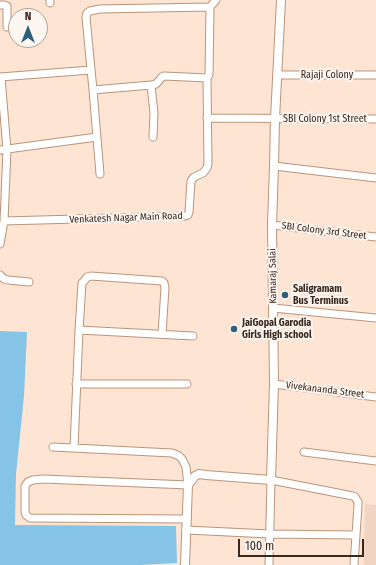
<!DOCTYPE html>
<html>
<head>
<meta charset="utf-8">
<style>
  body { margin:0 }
  #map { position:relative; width:376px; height:565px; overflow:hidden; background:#fee4d3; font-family:"Fira Sans Condensed",sans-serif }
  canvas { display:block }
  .north { position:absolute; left:8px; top:8px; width:40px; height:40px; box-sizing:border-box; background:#fdf5ef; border:1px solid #aea39b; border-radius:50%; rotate:0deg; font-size:11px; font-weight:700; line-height:16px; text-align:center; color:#38281e }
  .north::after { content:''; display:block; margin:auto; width:14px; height:18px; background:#2a607b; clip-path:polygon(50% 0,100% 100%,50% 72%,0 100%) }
  .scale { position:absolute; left:238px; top:539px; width:126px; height:18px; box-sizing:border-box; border:2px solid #38281e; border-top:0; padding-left:5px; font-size:12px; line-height:14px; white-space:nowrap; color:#38281e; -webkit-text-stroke:3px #fdf5ef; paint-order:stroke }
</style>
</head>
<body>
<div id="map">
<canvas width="376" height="565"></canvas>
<div class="north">N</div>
<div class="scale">100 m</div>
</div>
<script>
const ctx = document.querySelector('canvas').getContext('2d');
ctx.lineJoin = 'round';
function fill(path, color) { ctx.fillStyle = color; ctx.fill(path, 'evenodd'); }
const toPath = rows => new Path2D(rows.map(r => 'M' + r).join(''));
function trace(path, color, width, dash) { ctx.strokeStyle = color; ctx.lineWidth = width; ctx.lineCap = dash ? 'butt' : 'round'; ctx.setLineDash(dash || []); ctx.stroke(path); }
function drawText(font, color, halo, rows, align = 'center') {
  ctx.font = font + ' "Fira Sans Condensed",sans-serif'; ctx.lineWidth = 4; ctx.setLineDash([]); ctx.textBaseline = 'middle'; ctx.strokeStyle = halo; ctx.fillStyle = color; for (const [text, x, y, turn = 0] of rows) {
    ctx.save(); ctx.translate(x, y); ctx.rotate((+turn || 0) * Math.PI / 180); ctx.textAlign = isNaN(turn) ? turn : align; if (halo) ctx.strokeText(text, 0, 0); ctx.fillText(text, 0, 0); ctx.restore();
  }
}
const built = toPath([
  [365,504,376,505,376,565,364,565]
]);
const water = toPath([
  [0,331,27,332,24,396,16,474,15,525,176,526,177,563,141,565,0,565]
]);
const minor = toPath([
  [50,3,50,0],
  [0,5,4,5,7,6,7,27],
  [210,7,216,0],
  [277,75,376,75],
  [0,77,91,70],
  [151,85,154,113,153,137],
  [93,90,151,85,156,84,162,77,164,76,207,78],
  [207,118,376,119],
  [0,150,97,137],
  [274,166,376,178],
  [100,174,93,90,86,17,87,13,90,11,100,9,210,7],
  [4,221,185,216,188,215,189,212,191,181,194,177,203,173,207,168,208,164,207,78,209,75,210,7],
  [272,225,376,237],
  [0,244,4,221,7,150,1,77],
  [0,275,4,279,8,280,29,282],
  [273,308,376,318],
  [79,330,193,336],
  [76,384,187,384],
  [274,384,376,397],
  [53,447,172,453,179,456,182,459,186,467,188,485,43,479,33,480,28,482,25,486,25,511,26,515,30,518,187,519],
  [74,448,79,330,82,283,85,280,87,277,91,276,162,281,164,283,165,288,162,334],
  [304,452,376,461],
  [186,530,270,534,356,535],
  [269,565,271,480,353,496,355,497,358,502,358,505,354,565]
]);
const tertiary = toPath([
  [185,565,188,485,195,476,199,474,206,475,271,480,274,384,272,225,274,166,275,119,281,0]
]);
const markers = [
  [285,295,4,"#2a607b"],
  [234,329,4,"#2a607b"]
];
const streetNames = [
  ["Rajaji Colony",327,75],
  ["SBI Colony 1st Street",325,119],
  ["Venkatesh Nagar Main Road",126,218,-2],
  ["SBI Colony 3rd Street",324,231,7],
  ["Kamaraj Salai",273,276,-91],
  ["Vivekananda Street",325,390,7]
];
const poiNames = [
  ["Saligramam",293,289],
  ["Bus Terminus",293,301],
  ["JaiGopal Garodia",242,323],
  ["Girls High school",242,335]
];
fill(built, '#f1d4c1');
fill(water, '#86c4e7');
trace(minor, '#bb947a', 9);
trace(tertiary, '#bb947a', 10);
trace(minor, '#fff', 7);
trace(tertiary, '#fff', 8);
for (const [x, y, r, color] of markers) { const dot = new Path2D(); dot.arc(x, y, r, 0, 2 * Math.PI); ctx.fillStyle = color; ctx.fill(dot); trace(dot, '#fdf5ef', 1.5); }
drawText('10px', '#38281e', '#fdf5ef', streetNames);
drawText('bold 10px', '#38281e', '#fdf5ef', poiNames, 'left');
</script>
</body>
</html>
